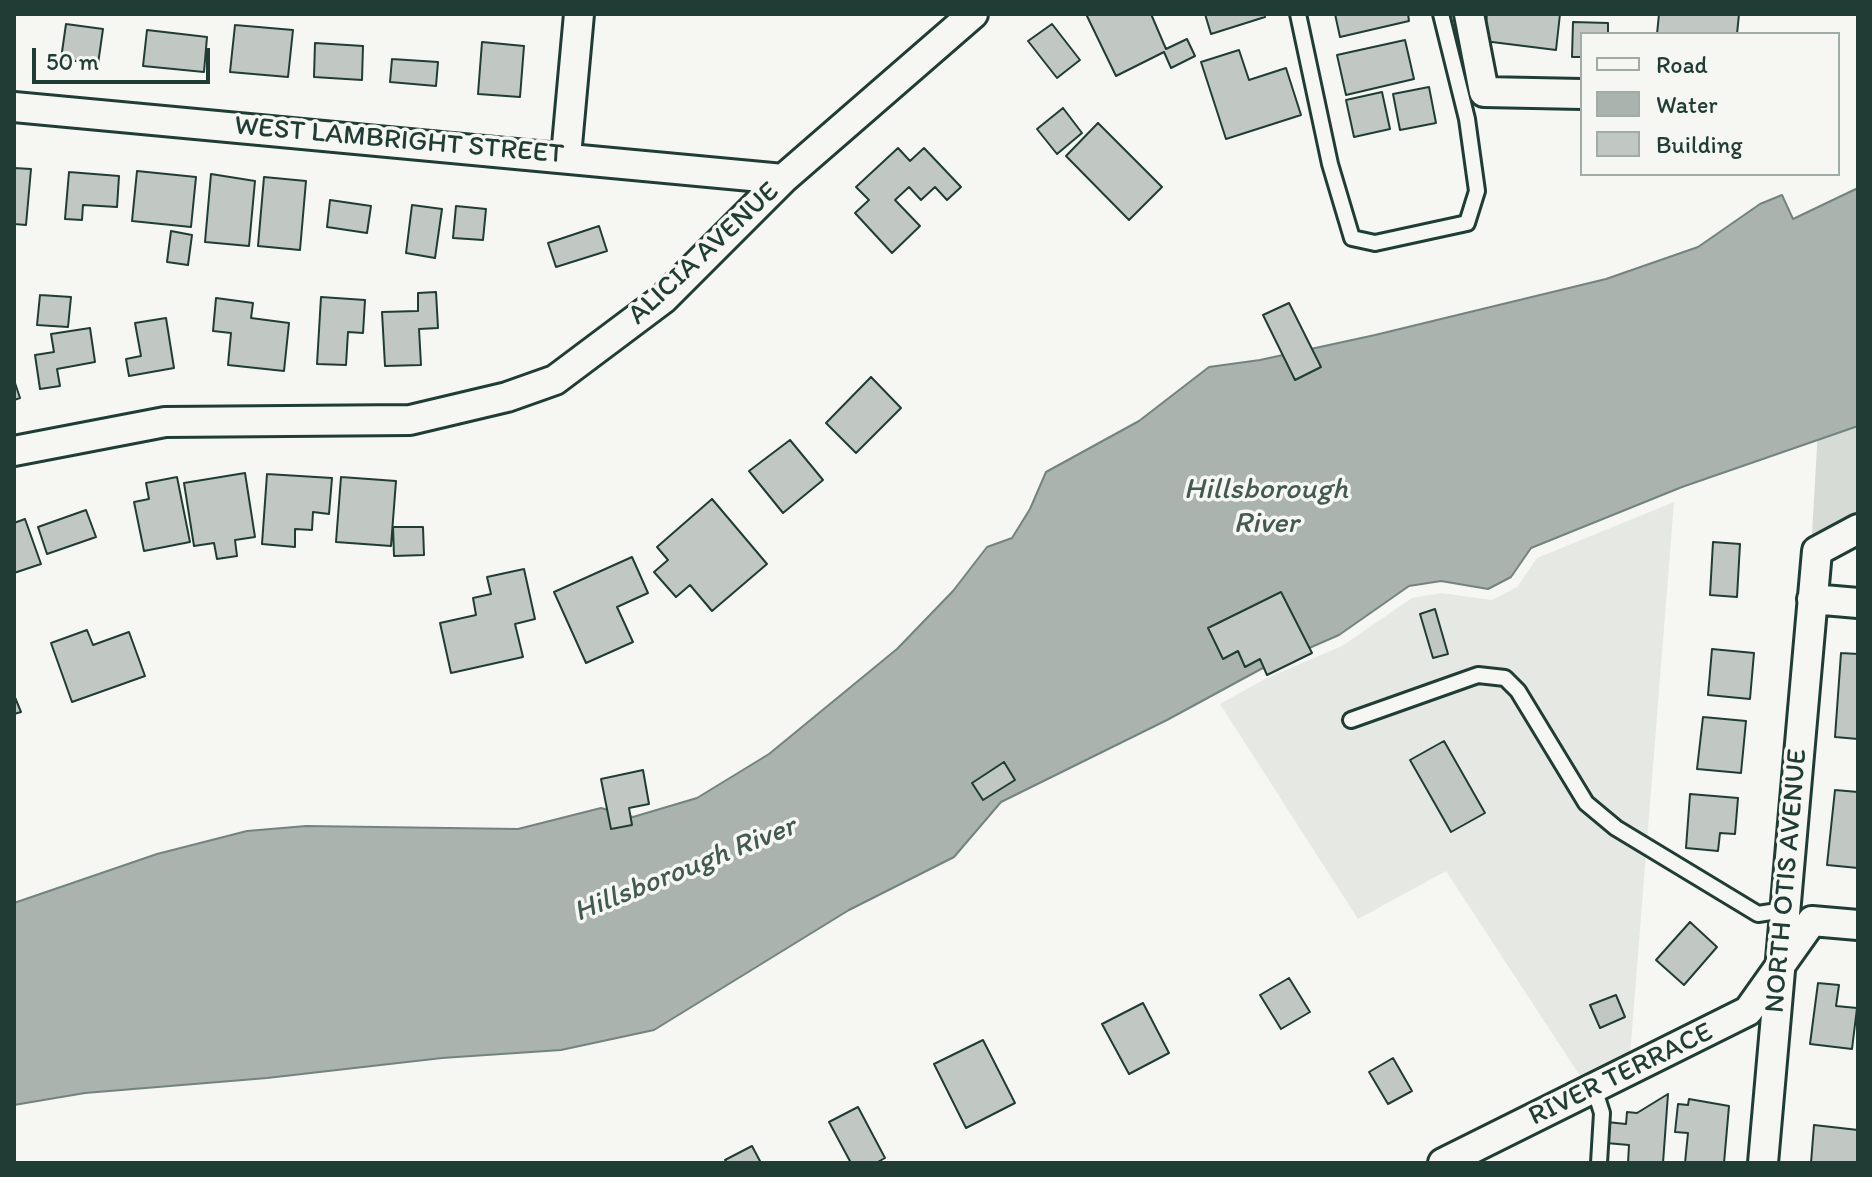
<!DOCTYPE html>
<html>
<head>
<meta charset="utf-8">
<style>
  body { margin:0 }
  #map { position:relative; width:1872px; height:1177px; overflow:hidden; background:#f6f6f2; font-family:Itim,sans-serif }
  canvas { display:block }
  .frame { position:absolute; inset:0; border:16px solid #1f3d34; pointer-events:none }
  .legend { position:absolute; left:1580px; top:32px; width:260px; height:144px; box-sizing:border-box; background:#f6f6f2; border:2px solid #a0aca6; margin:0; padding:10px 14px; list-style:none; font-size:24px; color:#1f3d34 }
  .legend li { display:flex; align-items:center; gap:16px; height:40px }
  .legend b { width:40px; border:2px solid #a0aca6 }
  .scale { position:absolute; left:32px; top:48px; width:178px; height:36px; box-sizing:border-box; border:4px solid #1f3d34; border-top:0; padding-left:10px; font-size:24px; line-height:28px; white-space:nowrap; color:#1f3d34; -webkit-text-stroke:6px #f6f6f2; paint-order:stroke }
</style>
</head>
<body>
<div id="map">
<canvas width="1872" height="1177"></canvas>
<div class="frame"></div>
<ul class="legend">
<li><b style="height:10px;background:#f6f6f2"></b>Road</li>
<li><b style="height:22px;background:#aab3ae"></b>Water</li>
<li><b style="height:22px;background:#c1c8c3"></b>Building</li>
</ul>
<div class="scale">50 m</div>
</div>
<script>
const ctx = document.querySelector('canvas').getContext('2d');
ctx.lineJoin = 'round';
function fill(path, color) { ctx.fillStyle = color; ctx.fill(path, 'evenodd'); }
const toPath = rows => new Path2D(rows.map(r => 'M' + r).join(''));
function trace(path, color, width, dash) { ctx.strokeStyle = color; ctx.lineWidth = width; ctx.lineCap = dash ? 'butt' : 'round'; ctx.setLineDash(dash || []); ctx.stroke(path); }
function drawText(font, color, halo, rows, align = 'center') {
  ctx.font = font + ' Itim,sans-serif'; ctx.lineWidth = 7; ctx.setLineDash([]); ctx.textBaseline = 'middle'; ctx.strokeStyle = halo; ctx.fillStyle = color; for (const [text, x, y, turn = 0] of rows) {
    ctx.save(); ctx.translate(x, y); ctx.rotate((+turn || 0) * Math.PI / 180); ctx.textAlign = isNaN(turn) ? turn : align; if (halo) ctx.strokeText(text, 0, 0); ctx.fillText(text, 0, 0); ctx.restore();
  }
}
const built = toPath([
  [1674,502,1630,1055,1582,1079,1446,871,1358,919,1220,704,1265,679,1342,646,1412,598,1441,593,1492,600,1517,587,1537,558]
]);
const green = toPath([
  [1858,415,1858,512,1812,534,1818,430]
]);
const water = toPath([
  [1858,188,1858,426,1682,487,1531,548,1511,577,1488,589,1441,581,1409,586,1339,635,1261,669,1167,720,1001,802,954,857,849,910,654,1030,561,1050,442,1058,267,1078,85,1093,14,1105,14,903,157,854,247,831,306,826,518,829,601,808,633,817,697,798,769,754,897,649,953,591,987,547,1012,538,1030,509,1046,472,1139,421,1209,367,1260,360,1375,335,1606,279,1698,247,1760,204,1782,195,1793,219,1858,188]
]);
const building = toPath([
  [1086,14,1151,14,1166,49,1187,39,1195,56,1171,68,1164,52,1116,76,1086,14],
  [1205,14,1264,14,1265,17,1211,34,1205,14],
  [1335,14,1408,14,1409,21,1340,37,1335,14],
  [1487,14,1560,14,1556,50,1484,41,1487,14],
  [1659,14,1739,14,1737,34,1657,34,1659,14],
  [1573,22,1608,23,1608,34,1582,34,1582,57,1572,57,1573,22],
  [66,24,103,29,98,64,61,59,66,24],
  [1052,24,1080,60,1057,78,1028,41,1052,24],
  [235,25,293,30,288,77,230,72,235,25],
  [147,30,207,37,204,72,143,66,147,30],
  [1405,40,1414,79,1346,95,1337,55,1405,40],
  [482,42,524,46,520,97,478,94,482,42],
  [315,43,363,46,362,80,314,77,315,43],
  [1239,50,1249,80,1286,68,1301,115,1226,139,1201,62,1239,50],
  [392,59,438,62,436,86,390,82,392,59],
  [1429,87,1436,123,1400,130,1393,94,1429,87],
  [1382,92,1390,129,1354,137,1346,100,1382,92],
  [1063,108,1082,133,1057,154,1037,129,1063,108],
  [1098,123,1162,187,1129,220,1066,156,1098,123],
  [898,148,910,161,924,148,961,187,947,200,935,187,921,200,909,187,895,200,920,226,892,253,855,213,869,200,856,187,898,148],
  [14,168,31,169,26,225,14,224,14,168],
  [137,171,196,177,191,227,132,221,137,171],
  [69,172,119,176,117,207,83,205,82,220,65,219,69,172],
  [211,174,255,181,249,246,205,242,211,174],
  [264,177,306,181,300,250,258,246,264,177],
  [330,200,371,206,367,233,327,227,330,200],
  [412,205,442,209,435,258,406,253,412,205],
  [456,206,486,209,483,240,453,238,456,206],
  [599,226,607,251,556,267,548,243,599,226],
  [171,231,192,235,188,265,167,262,171,231],
  [436,292,438,328,419,329,421,365,385,366,382,312,418,311,418,293,436,292],
  [40,295,71,297,68,327,37,325,40,295],
  [321,297,365,300,363,333,348,332,346,365,317,364,321,297],
  [216,298,253,303,251,318,289,323,284,371,228,365,231,333,213,331,216,298],
  [1289,303,1321,367,1295,380,1263,315,1289,303],
  [166,318,174,368,129,376,126,359,141,356,135,323,166,318],
  [90,328,95,362,57,369,60,386,40,389,35,355,54,352,51,334,90,328],
  [871,377,901,408,856,453,826,423,871,377],
  [14,380,20,398,14,400,14,380],
  [790,440,823,480,783,513,749,471,790,440],
  [245,473,255,537,235,540,237,556,217,559,214,543,194,546,184,483,245,473],
  [267,474,332,478,329,514,313,512,312,530,295,529,295,547,262,544,267,474],
  [177,477,190,542,144,551,134,502,149,499,146,483,177,477],
  [341,477,396,481,391,546,336,542,341,477],
  [712,499,767,564,712,611,690,585,676,597,654,572,668,560,657,547,712,499],
  [86,510,96,537,47,554,38,527,86,510],
  [25,519,41,564,14,573,14,523,25,519],
  [393,527,423,527,424,555,394,556,393,527],
  [1713,542,1740,544,1737,597,1710,595,1713,542],
  [632,557,648,593,617,607,633,642,586,663,554,592,632,557],
  [524,569,535,619,515,624,523,657,451,673,440,623,476,615,473,598,491,594,487,577,524,569],
  [1281,592,1312,653,1267,675,1260,659,1245,667,1238,651,1223,659,1208,628,1281,592],
  [1435,609,1448,654,1433,658,1420,614,1435,609],
  [87,630,93,645,129,632,145,676,72,702,51,643,87,630],
  [1712,649,1754,653,1750,699,1708,695,1712,649],
  [1841,653,1858,654,1858,739,1835,737,1841,653],
  [14,695,21,712,14,714,14,695],
  [1703,717,1746,721,1741,773,1697,769,1703,717],
  [1444,741,1485,813,1451,832,1410,760,1444,741],
  [1004,762,1015,780,983,800,972,783,1004,762],
  [643,770,649,804,629,808,632,825,611,829,601,779,643,770],
  [1835,790,1858,792,1858,868,1827,865,1835,790],
  [1690,794,1738,798,1735,834,1720,833,1718,851,1686,848,1690,794],
  [1690,922,1717,947,1684,985,1656,960,1690,922],
  [1289,978,1310,1012,1281,1029,1260,995,1289,978],
  [1818,983,1839,985,1836,1006,1857,1008,1852,1049,1810,1044,1818,983],
  [1616,995,1625,1017,1600,1028,1590,1005,1616,995],
  [1143,1003,1169,1053,1129,1074,1102,1024,1143,1003],
  [983,1040,1015,1103,966,1128,934,1064,983,1040],
  [1393,1058,1412,1091,1388,1104,1369,1072,1393,1058],
  [1668,1094,1663,1163,1628,1163,1629,1145,1606,1143,1607,1122,1626,1124,1627,1112,1637,1113,1668,1094],
  [1689,1099,1729,1106,1724,1163,1685,1163,1688,1133,1675,1132,1678,1104,1688,1105,1689,1099],
  [858,1107,885,1158,876,1163,851,1163,829,1122,858,1107],
  [1814,1125,1858,1130,1858,1163,1811,1163,1814,1125],
  [752,1146,761,1163,727,1163,725,1160,752,1146]
]);
const service = toPath([
  [1298,14,1330,164,1352,238,1375,243,1467,223,1477,191,1467,119,1441,14],
  [1351,720,1478,675,1505,678,1518,691,1586,803,1616,828,1758,914,1784,910],
  [1594,1088,1602,1113,1599,1163]
]);
const minor = toPath([
  [1469,14,1484,92,1582,94],
  [14,107,783,179],
  [566,156,579,14],
  [14,451,165,422,410,420,507,397,555,380,663,299,783,179,973,14],
  [1812,599,1858,603],
  [1443,1163,1748,1011,1812,921,1858,925],
  [1763,1163,1817,551,1858,529]
]);
const streetNames = [
  ["WEST LAMBRIGHT STREET",399,141,5],
  ["ALICIA AVENUE",704,254,-43],
  ["NORTH OTIS AVENUE",1787,881,-85],
  ["RIVER TERRACE",1621,1075,-26]
];
const waterNames = [
  ["Hillsborough",1266,490],
  ["River",1266,524],
  ["Hillsborough River",685,870,-22]
];
fill(built, '#e6e8e4');
fill(green, '#d6dbd6');
fill(water, '#aab3ae');
trace(water, '#72847d', 2);
fill(building, '#c1c8c3');
trace(building, '#1f3d34', 2);
trace(service, '#1f3d34', 20);
trace(minor, '#1f3d34', 34);
trace(service, '#f6f6f2', 14);
trace(minor, '#f6f6f2', 28);
drawText('28px', '#1f3d34', '#f6f6f2', streetNames);
drawText('italic 30px', '#425a52', '#f6f6f2', waterNames);
</script>
</body>
</html>
